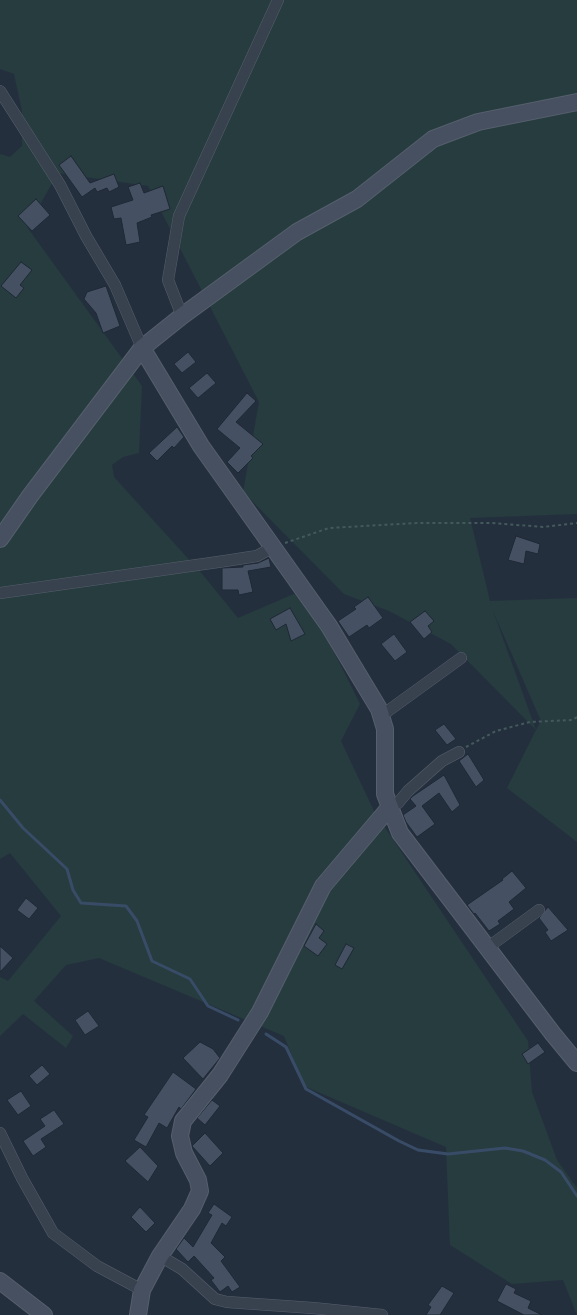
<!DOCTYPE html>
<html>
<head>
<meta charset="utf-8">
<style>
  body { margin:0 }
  canvas { display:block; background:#242f3e }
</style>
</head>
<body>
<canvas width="577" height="1315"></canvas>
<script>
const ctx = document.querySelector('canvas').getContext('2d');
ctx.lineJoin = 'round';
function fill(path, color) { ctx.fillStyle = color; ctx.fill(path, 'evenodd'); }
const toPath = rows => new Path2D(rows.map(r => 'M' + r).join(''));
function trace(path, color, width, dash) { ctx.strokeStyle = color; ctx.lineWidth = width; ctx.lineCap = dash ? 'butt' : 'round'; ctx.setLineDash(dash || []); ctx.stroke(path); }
const green = toPath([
  [0,0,577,0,577,514,470,518,490,601,577,598,577,842,507,788,536,730,451,644,389,611,344,594,243,492,259,402,148,186,58,173,27,227,142,386,139,453,123,457,112,465,114,477,203,575,238,618,303,590,360,704,341,741,374,811,528,1041,532,1092,557,1160,577,1188,577,1315,563,1280,512,1284,450,1245,446,1147,304,1086,284,1036,99,958,66,965,34,1001,73,1036,66,1048,23,1014,0,1036,0,977,8,981,61,916,10,853,0,859,0,154,10,157,22,146,22,111,14,74,0,69],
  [493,611,541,721,536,730]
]);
const stream = toPath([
  [0,800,23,828,67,869,73,890,81,903,126,906,137,921,152,961,190,979,208,1006,238,1020],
  [266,1034,286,1047,306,1089,399,1141,418,1150,448,1154,505,1148,523,1151,545,1160,561,1172,577,1196]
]);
const building = toPath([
  [71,156,90,183,114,174,119,187,109,192,107,188,97,192,95,188,82,197,59,165,71,156],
  [140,183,144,193,163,186,170,209,151,215,152,217,137,223,140,242,126,245,121,218,114,219,111,207,133,200,128,187,140,183],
  [36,199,50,215,32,231,18,216,36,199],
  [21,262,32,270,20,285,24,288,16,298,1,286,21,262],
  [106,286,120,326,103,333,96,313,84,299,87,292,106,286],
  [188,352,196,362,182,373,174,364,188,352],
  [207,373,216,383,198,398,189,388,207,373],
  [247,393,256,401,236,422,263,444,251,456,253,458,238,473,227,462,240,448,217,429,247,393],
  [177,427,184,437,174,448,172,446,157,461,149,453,177,427],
  [516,536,540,544,538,554,526,551,524,564,508,560,516,536],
  [269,558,271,567,248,571,253,592,239,595,238,590,222,590,222,568,243,567,243,565,258,563,269,558],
  [368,597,383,618,369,628,367,625,349,637,338,621,356,609,354,607,368,597],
  [290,608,305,634,291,641,286,624,276,630,270,619,290,608],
  [425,611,434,621,428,626,432,632,424,639,410,622,425,611],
  [394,634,407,652,395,661,381,644,394,634],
  [444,724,456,739,447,745,435,730,444,724],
  [468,754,484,780,476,787,459,761,468,754],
  [444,775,460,805,452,812,439,793,422,806,435,824,417,837,406,822,403,815,416,806,410,799,413,796,444,775],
  [512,871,526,888,509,902,514,909,498,921,500,924,489,931,475,913,474,914,467,905,503,880,502,879,512,871],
  [26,898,38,908,29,919,17,910,26,898],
  [548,907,568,930,551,941,545,932,548,930,539,918,548,907],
  [316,924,324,931,319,938,327,944,318,956,304,946,316,924],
  [346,944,354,948,342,969,335,965,346,944],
  [0,946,13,958,0,972,0,946],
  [88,1011,99,1026,85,1035,75,1020,88,1011],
  [200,1042,213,1049,220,1058,203,1079,183,1058,200,1042],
  [538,1043,545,1052,528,1064,522,1054,538,1043],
  [42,1065,50,1074,37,1085,29,1076,42,1065],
  [173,1072,196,1089,181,1109,179,1107,167,1128,159,1123,146,1147,134,1140,148,1117,144,1115,173,1072],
  [21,1091,31,1106,18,1115,7,1100,21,1091],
  [212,1100,220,1106,205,1125,197,1118,212,1100],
  [54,1110,64,1124,41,1139,46,1147,33,1156,23,1141,45,1126,40,1119,54,1110],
  [205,1133,223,1153,210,1166,192,1146,205,1133],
  [140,1147,158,1166,148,1182,125,1161,140,1147],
  [214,1204,232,1217,226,1226,222,1223,211,1243,225,1257,221,1261,240,1287,232,1292,228,1286,220,1292,211,1280,214,1278,194,1256,188,1262,176,1249,184,1238,193,1247,212,1215,208,1213,214,1204],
  [140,1207,155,1223,146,1232,131,1217,140,1207],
  [506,1284,516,1289,514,1293,531,1301,528,1308,542,1315,524,1315,497,1301,506,1284],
  [442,1286,454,1293,440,1315,426,1315,431,1307,428,1305,442,1286]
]);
const path = toPath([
  [285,543,329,528,417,523,492,523,543,527,577,523],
  [466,747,496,731,530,722,572,720,577,717]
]);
const street = toPath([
  [0,91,60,185,86,236,115,285,142,348],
  [182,316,168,280,179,216,278,0],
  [0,593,225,561,257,556,266,551],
  [381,716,461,658],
  [389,808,398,803,408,791,442,761,459,752],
  [487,948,539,910],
  [0,1133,22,1178,53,1233,97,1266,142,1290],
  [160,1256,182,1269,215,1299,227,1302,313,1308,382,1315]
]);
const secondary = toPath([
  [142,348,201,446,329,626,379,709,385,729,385,794,400,833,553,1034,577,1063],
  [0,539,30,496,142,348,182,316,297,232,357,199,433,139,478,122,577,102],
  [0,1281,44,1315],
  [138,1315,142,1290,160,1256,192,1209,200,1191,198,1180,184,1153,180,1136,183,1121,220,1075,260,1012,323,886,389,808]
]);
fill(green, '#263c3f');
trace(stream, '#394c67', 3);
fill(building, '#455162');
trace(building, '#1f2835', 1);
trace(street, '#565f6c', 12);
trace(secondary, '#565f6c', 18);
trace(path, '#44595c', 2, [3, 3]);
trace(street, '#38414e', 11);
trace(secondary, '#465061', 16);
</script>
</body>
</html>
